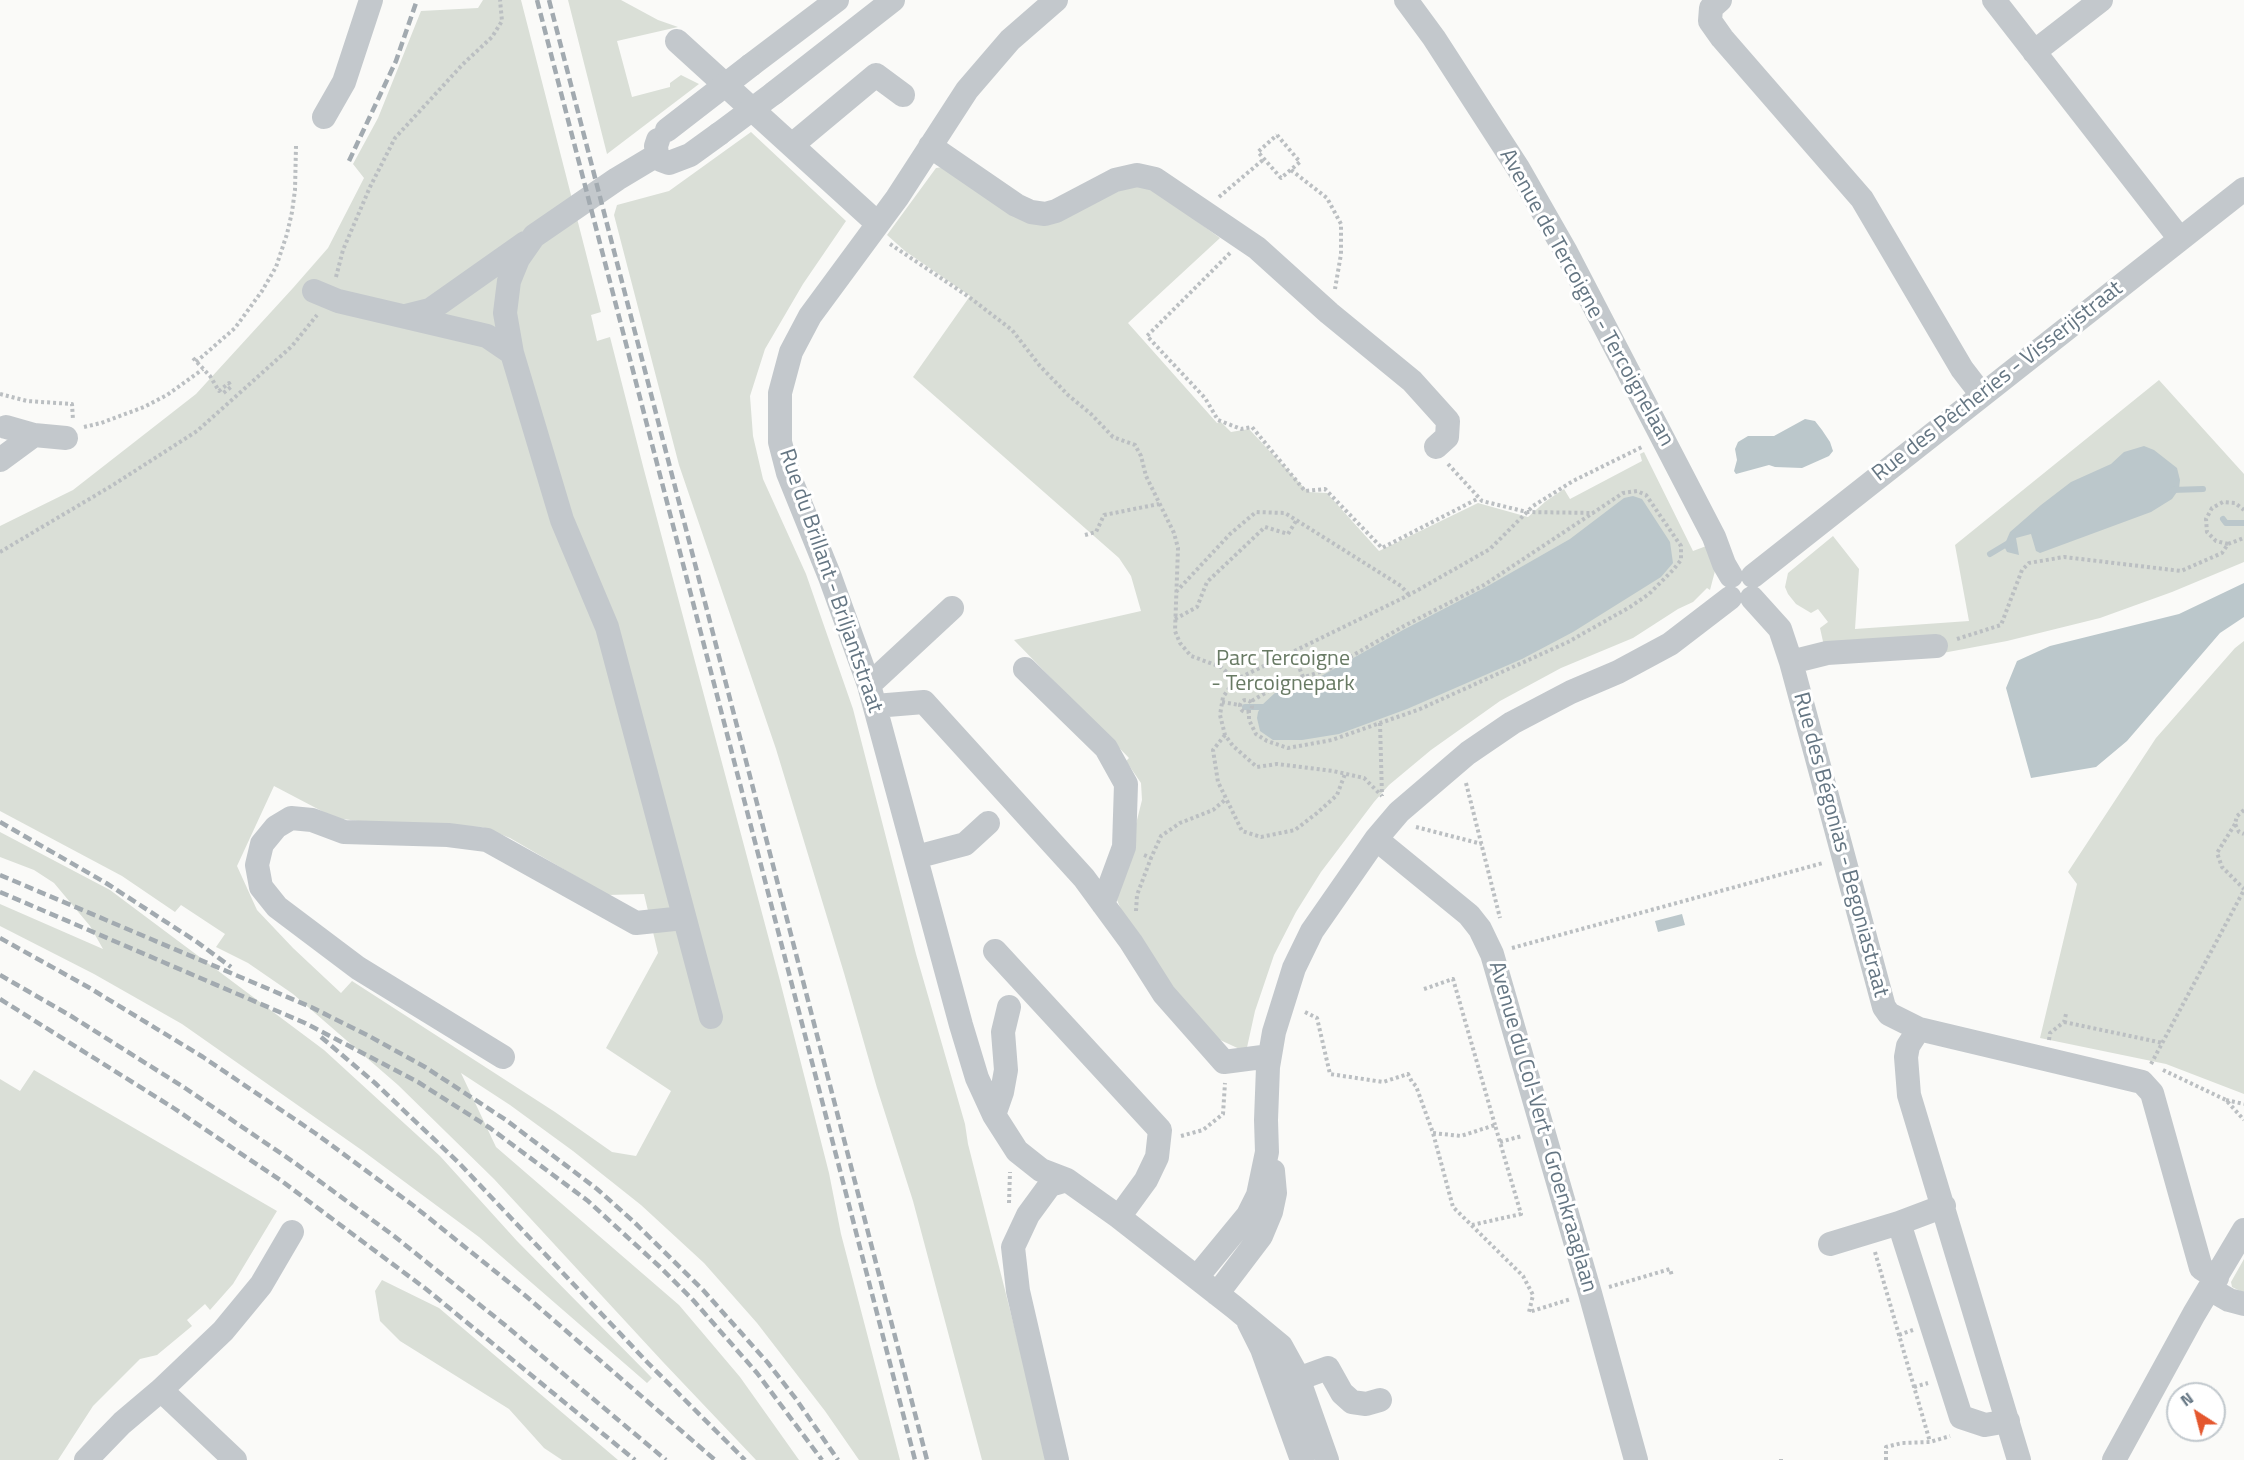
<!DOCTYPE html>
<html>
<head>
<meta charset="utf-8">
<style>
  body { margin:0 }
  #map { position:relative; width:2244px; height:1460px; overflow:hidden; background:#fafaf8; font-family:"Titillium Web",sans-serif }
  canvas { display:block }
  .north { position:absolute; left:2166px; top:1382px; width:60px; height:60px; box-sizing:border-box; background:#fff; border:2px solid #c1c8cd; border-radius:50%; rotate:324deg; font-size:16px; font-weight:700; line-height:24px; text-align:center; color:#657683 }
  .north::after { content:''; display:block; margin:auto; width:21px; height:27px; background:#e4572e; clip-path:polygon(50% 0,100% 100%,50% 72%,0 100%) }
</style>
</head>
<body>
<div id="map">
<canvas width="2244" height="1460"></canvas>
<div class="north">N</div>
</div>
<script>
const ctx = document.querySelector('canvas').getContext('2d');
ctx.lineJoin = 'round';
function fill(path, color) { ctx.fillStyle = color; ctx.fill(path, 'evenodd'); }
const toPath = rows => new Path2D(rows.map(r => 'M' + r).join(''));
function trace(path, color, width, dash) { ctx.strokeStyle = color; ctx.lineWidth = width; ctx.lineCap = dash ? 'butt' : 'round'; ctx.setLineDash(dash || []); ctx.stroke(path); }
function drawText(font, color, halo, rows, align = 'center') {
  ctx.font = font + ' "Titillium Web",sans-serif'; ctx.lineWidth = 6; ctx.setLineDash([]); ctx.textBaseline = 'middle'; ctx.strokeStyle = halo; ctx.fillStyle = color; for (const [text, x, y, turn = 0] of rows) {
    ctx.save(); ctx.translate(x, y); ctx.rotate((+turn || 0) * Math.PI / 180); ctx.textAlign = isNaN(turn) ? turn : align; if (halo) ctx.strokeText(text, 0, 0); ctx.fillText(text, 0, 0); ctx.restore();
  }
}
const green = toPath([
  [483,0,521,0,601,312,591,315,597,341,610,337,644,470,779,977,829,1173,841,1234,900,1460,859,1460,825,1411,757,1323,704,1263,641,1205,573,1151,510,1105,461,1073,496,1147,679,1305,740,1377,799,1460,756,1460,663,1362,494,1179,398,1085,293,994,248,963,216,947,225,934,181,905,175,912,122,876,0,811,0,526,73,490,196,394,293,288,328,248,364,178,353,164,378,118,421,11,478,8],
  [274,786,335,818,389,825,482,827,510,838,608,895,644,894,658,953,606,1048,671,1091,636,1156,612,1152,555,1112,352,981,341,993,293,948,257,910,237,866],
  [568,0,621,0,658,20,678,27,617,41,632,97,670,87,670,83,681,75,699,84,607,154],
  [751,132,846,221,803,284,765,349,750,396,753,436,763,479,806,574,853,709,916,954,965,1124,968,1144,1048,1460,982,1460,913,1201,877,1088,844,973,776,749,679,465,614,215,617,205,669,191],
  [943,167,1016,215,1121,188,1140,186,1157,192,1220,238,1128,323,1217,423,1221,422,1231,432,1249,429,1308,492,1327,493,1379,551,1478,503,1528,517,1546,501,1564,489,1570,499,1642,461,1640,454,1644,452,1693,551,1709,545,1715,571,1710,590,1707,588,1693,602,1678,609,1633,638,1561,668,1500,701,1431,750,1389,785,1374,802,1321,872,1296,912,1274,955,1255,1011,1246,1052,1218,1039,1178,997,1125,919,1117,900,1142,800,1141,783,1126,761,1129,758,1014,640,1141,611,1131,576,1119,558,913,377,970,296,905,251,887,235,936,168],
  [2159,380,2244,474,2244,562,2172,592,2100,618,2007,641,1932,655,1824,646,1820,628,1828,622,1818,609,1811,613,1796,604,1788,594,1785,587,1788,573,1833,536,1859,569,1855,629,1969,621,1955,545],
  [2244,641,2244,1094,2166,1064,2040,1038,2077,884,2068,872,2156,738,2235,648],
  [0,832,110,890,324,1050,440,1156,517,1241,652,1378,647,1383,479,1237,363,1151,182,1024,94,974,0,926,0,904,103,949,90,926,54,883,34,870,0,857],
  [34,1070,277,1211,233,1284,210,1310,205,1304,187,1320,192,1326,157,1355,140,1359,93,1406,58,1460,0,1460,0,1079,20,1091],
  [2244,1259,2244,1293,2232,1287,2231,1282],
  [382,1280,439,1308,618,1460,562,1460,544,1448,509,1409,400,1341,380,1321,375,1291]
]);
const water = toPath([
  [1805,419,1815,421,1822,430,1830,442,1833,451,1829,456,1802,468,1775,467,1769,465,1736,474,1734,471,1737,460,1735,449,1738,442,1748,436,1774,436],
  [2144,446,2154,450,2177,468,2180,480,2179,489,2172,499,2151,512,2040,553,2036,551,2031,534,2016,538,2019,555,2007,552,2004,546,2010,532,2041,505,2071,482,2111,464,2124,452],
  [1633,496,1642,499,1670,542,1673,563,1661,577,1573,632,1522,659,1407,709,1339,734,1302,740,1273,740,1260,731,1257,718,1258,712,1262,705,1276,692,1289,686,1316,679,1403,630,1486,587,1570,539,1624,498],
  [2244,583,2244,617,2220,633,2127,741,2096,767,2031,778,2006,688,2017,661,2050,646,2179,614],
  [1682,914,1685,925,1658,932,1655,921]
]);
const stream = toPath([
  [2172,490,2203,489],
  [2223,519,2226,523,2244,523],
  [1990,554,2010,542],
  [1245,707,1267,707]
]);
const path = toPath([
  [1277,135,1300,162,1281,178,1258,152,1277,135],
  [1291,170,1327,198,1341,224,1341,254,1335,289],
  [1219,197,1264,159],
  [890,244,969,297,1012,330,1040,366,1068,395,1091,414,1113,437,1135,445,1141,456,1146,476,1174,533,1178,548,1175,631,1180,643,1191,656,1221,667,1235,680,1223,697,1220,715,1225,735,1233,746,1257,767,1277,764,1333,771,1364,778,1382,796],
  [1230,253,1147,336,1205,398,1218,420,1241,429,1252,427,1305,491,1325,489,1382,548,1479,498],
  [336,277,343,250,370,187,395,138,463,64,492,37,502,21,500,0],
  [193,358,210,376,219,391,229,383,231,387,222,394],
  [196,362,235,328,262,291,276,267,287,234,292,212,295,190,296,146],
  [0,394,27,401,72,404,73,420],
  [84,427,101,423,144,407,167,395,203,369],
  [1448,464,1482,501,1527,512,1594,513],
  [1085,535,1096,532,1104,515,1159,504],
  [2228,544,2216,541,2207,532,2206,519,2212,508,2223,502,2235,503,2244,510],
  [0,552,113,485,197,431,292,346,317,315],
  [1176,592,1230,534,1256,512,1285,513,1401,586,1409,595],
  [1175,619,1197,607,1207,582,1265,527,1288,534,1296,521],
  [1957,639,2001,625,2022,570,2029,563,2064,557,2181,571,2222,553,2228,544,2244,538],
  [1293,652,1303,677],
  [1235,680,1409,595,1490,549,1533,506,1573,481,1644,446],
  '1240 706a6 6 0 1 1 12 0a6 6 0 1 1-12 0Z',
  [1222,702,1239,705],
  [1249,710,1249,720,1256,734,1267,741,1288,748,1332,740,1420,709,1568,642,1630,607,1649,594,1673,570,1681,560,1681,546,1646,495,1637,491,1623,493,1484,585,1404,626,1329,669,1277,686,1250,702],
  [1380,723,1382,796],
  [1225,735,1213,750,1218,782,1242,831,1261,837,1295,830,1317,813,1337,795,1345,774],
  [1466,783,1500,918],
  [2244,810,2237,816,2235,824,2239,832,2244,834],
  [2235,824,2217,853,2222,867,2244,889],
  [1416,827,1482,844],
  [1144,855,1151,858,1161,836,1180,823,1213,810,1226,799],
  [1136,911,1137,895,1151,858],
  [1512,948,1823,863],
  [1424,989,1453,979,1495,1125],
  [1305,1012,1317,1018,1330,1074,1383,1082,1408,1074,1412,1082,1416,1086,1433,1133,1453,1207,1523,1276,1533,1295,1529,1312,1571,1299],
  [2064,1022,2163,1043],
  [2049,1040,2050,1033,2064,1022,2066,1014],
  [2151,1064,2244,890],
  [2163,1070,2226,1100,2244,1120],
  [2226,1100,2244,1104],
  [1433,1133,1461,1136,1495,1125,1521,1214,1472,1225],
  [1181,1136,1203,1130,1223,1114,1225,1083],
  [1500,1142,1522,1136],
  [1009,1203,1010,1172],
  [1875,1252,1930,1442],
  [1609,1287,1670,1269,1672,1276],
  [1899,1335,1913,1330],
  [1914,1387,1928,1383],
  [1781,1459,1781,1460],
  [1886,1460,1886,1447,1902,1443,1930,1442,1950,1436]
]);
const minor = toPath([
  [1056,0,1010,40,967,90,897,198,810,316,791,352,780,393,780,442,788,473,830,577,869,685,961,1025,977,1078,994,1115,1017,1151,1041,1170,1067,1180,1119,1217,1234,1307,1281,1346,1297,1375,1327,1460],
  [1406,0,1434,38,1518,168,1566,252,1714,537,1724,564,1731,576],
  [1720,0,1711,8,1710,21,1722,38,1862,199,1962,369,1982,395],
  [1994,0,2180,239],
  [677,41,877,223],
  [2034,52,2101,0],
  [751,65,837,0],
  [774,93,893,0],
  [324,117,344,82,371,0],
  [658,140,656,146,657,155,661,160,669,163,690,155,719,134],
  [792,145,876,75,903,95],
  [930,146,1016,205,1031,212,1045,214,1056,211,1115,180,1137,175,1155,179,1257,248,1329,313,1412,381,1448,421,1447,437,1436,447],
  [314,291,338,301,487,336,512,353,562,520,607,627,711,1017],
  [406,316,430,310,525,243],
  [512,353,505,313,509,281,518,259,534,236,617,179,657,155],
  [6,427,34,435,66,438],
  [0,460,34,435],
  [1753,576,2244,189],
  [1752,598,1780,629,1791,662,1884,1007,1889,1014,1919,1029,2142,1082,2152,1093,2201,1268,2217,1278],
  [1791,662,1827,653,1936,646],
  [1025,669,1106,748,1126,784,1124,847,1103,904],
  [869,685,952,608],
  [875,706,924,702,1084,878,1131,942,1164,994,1224,1062,1270,1056],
  [1376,839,1469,915,1480,929,1492,954,1590,1293,1636,1460],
  [916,857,965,844,988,823],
  [995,951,1160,1130,1157,1157,1146,1180,1119,1217],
  [1919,1029,1908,1046,1906,1057,1909,1095,2019,1460],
  [503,1057,358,968,277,907,261,887,257,865,262,844,276,827,291,818,312,820,344,832,448,835,487,840,636,923,684,918],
  [994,1115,1002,1092,1006,1070,1003,1032,1009,1007],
  [1944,1206,1899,1223,1961,1417,1985,1425,2008,1421],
  [1830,1244,1899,1223],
  [1197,1277,1248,1215,1258,1195,1267,1152,1266,1120,1268,1067,1274,1032,1294,968,1312,931,1376,839,1399,812,1468,753,1512,723,1571,692,1618,672,1670,644,1730,598],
  [2210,1289,2229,1300,2244,1304],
  [1217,1294,1261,1236,1271,1212,1275,1193,1273,1171],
  [1249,1323,1262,1349,1302,1460],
  [1284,1384,1328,1368,1342,1393,1352,1402,1366,1404,1380,1400],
  [161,1390,235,1460],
  [86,1460,122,1423,161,1390,223,1331,261,1285,292,1232],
  [1057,1460,1018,1291,1013,1247,1028,1215,1050,1185,1067,1180],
  [2114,1460,2194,1314,2244,1230]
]);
const rail = toPath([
  [537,0,915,1460],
  [549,0,927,1460],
  [349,161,396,61,417,0],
  [0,822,106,883,197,942,231,967],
  [0,875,311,1007,369,1036,425,1067,506,1120,597,1189,634,1222,703,1290,768,1363,796,1399,838,1460],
  [0,892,305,1023,418,1082,490,1128,588,1201,660,1267,693,1300,757,1373,822,1460],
  [0,938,88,987,203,1057,315,1133,414,1206,527,1297,715,1460],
  [0,975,71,1016,185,1088,295,1163,394,1236,505,1325,666,1460],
  [0,999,172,1107,283,1182,426,1289,635,1460],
  [321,1037,375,1083,459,1163,648,1363,745,1460]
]);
const minorBridge = toPath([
  [667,130,751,65],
  [719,134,774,93]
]);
const streetNames = [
  ["Avenue de Tercoigne - Tercoignelaan",1586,298,61],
  ["Rue des Pêcheries - Visserijstraat",1998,382,-38],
  ["Rue du Brillant - Briljantstraat",830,581,71],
  ["Rue des Bégonias - Begoniastraat",1840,845,75],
  ["Avenue du Col-Vert - Groenkraaglaan",1542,1127,74]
];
const parkNames = [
  ["Parc Tercoigne",1283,660],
  ["- Tercoignepark",1283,685]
];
fill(green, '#dadfd7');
fill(water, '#bbc7cb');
trace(stream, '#bbc7cb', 6);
trace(path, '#bbbfc2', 4, [3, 3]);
trace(minor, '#c3c8cc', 24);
trace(rail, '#a2aab0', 4.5, [9, 4.5]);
trace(minorBridge, '#c3c8cc', 24);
drawText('22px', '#657683', '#fff', streetNames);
drawText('22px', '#687a64', '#fff', parkNames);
</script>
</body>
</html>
